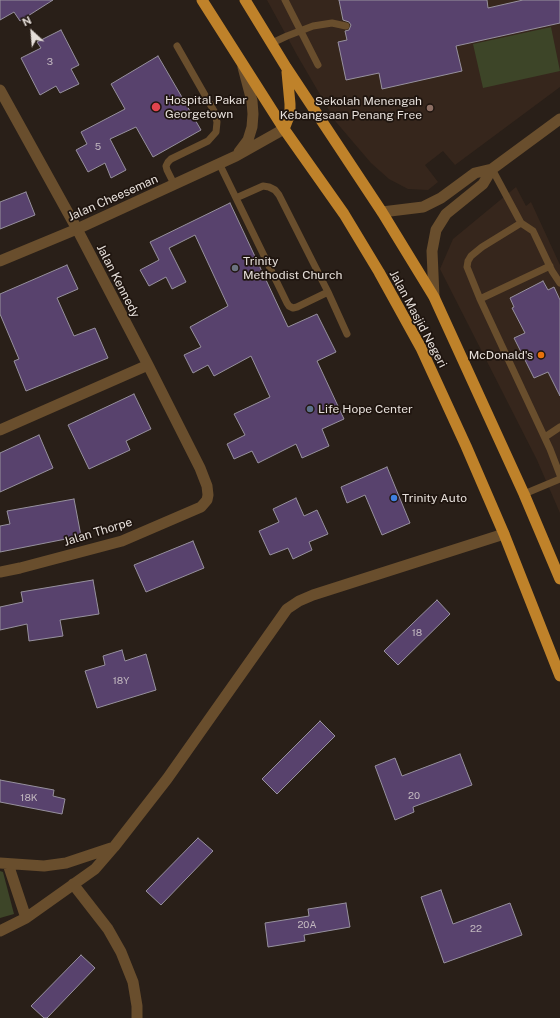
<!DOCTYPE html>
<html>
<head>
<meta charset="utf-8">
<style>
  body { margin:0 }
  #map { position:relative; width:560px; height:1018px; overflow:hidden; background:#291f18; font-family:"Public Sans",sans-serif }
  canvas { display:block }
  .north { position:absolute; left:12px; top:12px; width:40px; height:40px; -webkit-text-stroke:3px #1f150f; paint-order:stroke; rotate:334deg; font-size:11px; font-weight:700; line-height:16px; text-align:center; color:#e6dfda }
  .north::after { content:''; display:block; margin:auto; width:14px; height:18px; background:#e6dfda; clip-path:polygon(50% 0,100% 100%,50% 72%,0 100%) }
</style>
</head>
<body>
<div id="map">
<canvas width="560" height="1018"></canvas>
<div class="north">N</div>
</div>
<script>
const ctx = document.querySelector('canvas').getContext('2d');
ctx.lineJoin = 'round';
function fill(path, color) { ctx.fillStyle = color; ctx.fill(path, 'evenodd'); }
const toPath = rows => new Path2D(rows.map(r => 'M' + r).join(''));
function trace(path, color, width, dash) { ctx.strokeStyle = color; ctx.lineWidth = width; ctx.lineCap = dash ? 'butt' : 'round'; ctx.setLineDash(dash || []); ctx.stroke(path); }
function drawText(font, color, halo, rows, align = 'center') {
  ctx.font = font + ' "Public Sans",sans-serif'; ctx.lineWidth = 3.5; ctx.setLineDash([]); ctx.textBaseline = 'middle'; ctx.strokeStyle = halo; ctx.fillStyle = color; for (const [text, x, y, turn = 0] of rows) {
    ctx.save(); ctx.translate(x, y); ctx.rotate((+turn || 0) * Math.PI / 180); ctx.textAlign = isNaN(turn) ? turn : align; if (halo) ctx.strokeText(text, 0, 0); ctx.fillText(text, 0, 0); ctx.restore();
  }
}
const built = toPath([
  [267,0,560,0,560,87,455,165,443,151,425,165,438,182,428,190,408,189,389,179,371,163,336,122,297,55],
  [516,187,526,206,531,202,560,265,560,513,537,460,440,269,453,239]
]);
const green = toPath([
  [551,27,560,71,483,88,473,44],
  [0,871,3,872,14,914,0,918]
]);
const building = toPath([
  [0,0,53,0,20,21,14,12,0,20,0,0],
  [339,0,487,0,488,8,523,0,560,0,560,23,456,46,462,71,382,89,379,73,346,80,338,42,347,40,345,31,349,30,351,25,349,22,343,20,339,0],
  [61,30,79,65,71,69,79,84,60,93,56,86,40,95,21,58,41,48,37,42,61,30],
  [158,56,201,130,153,157,136,127,110,139,126,170,111,178,105,163,88,172,76,150,87,144,81,132,125,109,111,84,158,56],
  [26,192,35,215,0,229,0,202,26,192],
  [230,203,288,327,317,314,336,352,317,361,344,419,322,429,329,446,302,458,296,444,258,463,252,451,234,459,227,444,245,435,234,414,270,397,251,356,214,376,208,365,193,373,184,355,201,347,190,327,228,306,195,235,169,248,186,282,172,289,166,277,149,286,140,270,159,260,150,242,230,203],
  [67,265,78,289,57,298,74,336,95,328,108,358,26,391,14,361,19,359,0,314,0,294,67,265],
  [543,281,548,290,554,287,560,300,560,396,548,372,534,378,514,338,525,333,512,308,514,307,510,298,543,281],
  [134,394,151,429,126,441,130,450,89,469,68,425,134,394],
  [39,435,53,468,0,492,0,453,39,435],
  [387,467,410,523,382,535,365,495,347,503,341,487,387,467],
  [296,498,304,516,317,510,328,534,309,542,312,550,293,559,288,548,270,555,259,531,279,522,273,509,296,498],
  [74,499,81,536,0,552,0,526,10,524,7,511,74,499],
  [193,541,204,568,146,592,134,565,193,541],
  [93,580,99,614,60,620,63,636,29,641,27,624,0,630,0,607,23,602,21,592,93,580],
  [437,600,450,614,398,665,384,651,437,600],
  [122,650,125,661,146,654,156,690,97,708,85,671,105,665,103,656,122,650],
  [320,721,335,736,277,794,262,779,320,721],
  [460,754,472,785,413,807,414,812,395,820,375,766,395,758,402,776,460,754],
  [0,780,54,790,53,796,65,799,62,814,0,802,0,780],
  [198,838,213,851,161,905,146,891,198,838],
  [441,890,453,924,510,903,522,935,444,963,421,897,441,890],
  [346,903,350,927,304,935,305,941,268,947,265,923,309,916,308,909,346,903],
  [81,955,95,968,47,1018,44,1018,31,1006,81,955]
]);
const service = toPath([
  [285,0,318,65],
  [272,43,287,36,313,26,332,23,346,26],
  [219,163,287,303,289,306,293,308,297,307,328,292,347,334],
  [492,169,521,223,533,231,552,271,560,283],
  [174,184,167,170,166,166,168,162,171,159,208,141,216,132,217,122,214,111,177,46],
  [236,198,263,186,269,187,275,190,279,195,328,292],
  [521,223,482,247,471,256,468,261,467,267,480,299,550,449,560,475],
  [480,299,550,266],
  [545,437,560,427],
  [524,494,560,479]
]);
const minor = toPath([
  [0,90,77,229,148,365,200,468,207,486,208,495,207,500,201,507,122,541,20,568,0,572],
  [239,152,248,140,252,127,253,114,252,101,243,67],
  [0,261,77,229,236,156,284,129],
  [0,430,148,365],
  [0,863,44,866,66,863,111,848],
  [8,864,26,918],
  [73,884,108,929,121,952,133,982,137,1006,137,1018],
  [0,931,26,918,95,869,114,847,167,779,287,609,299,601,313,595,504,534]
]);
const tertiary = toPath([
  [382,212,423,207,441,198,475,173,492,169,560,119],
  [434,297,432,251,436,230,446,214,483,184,492,169]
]);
const trunk = toPath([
  [202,0,284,129,344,214,379,272,421,348,466,446,504,534,560,676],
  [245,0,286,67,382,212,434,297,524,494,560,579],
  [284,129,290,114,290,104,287,72]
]);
const markers = [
  [156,107,5,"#e0444e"],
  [430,108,4,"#8d6e63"],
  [235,268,4,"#6b7280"],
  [541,355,4,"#e8710a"],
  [310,409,4,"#5c6f8a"],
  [394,498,4,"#3f7fe0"]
];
const numberNames = [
  ["3",50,62],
  ["5",98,147],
  ["18",417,633],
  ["18Y",121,681],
  ["20",414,796],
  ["18K",29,798],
  ["20A",307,925],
  ["22",476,929]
];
const poiNames = [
  ["Hospital Pakar",165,100],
  ["Georgetown",165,114],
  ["Sekolah Menengah",422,101,"right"],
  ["Kebangsaan Penang Free",422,115,"right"],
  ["Trinity",243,261],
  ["Methodist Church",243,275],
  ["McDonald's",533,355,"right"],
  ["Life Hope Center",318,409],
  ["Trinity Auto",402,498]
];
const streetNames = [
  ["Jalan Cheeseman",113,198,-24],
  ["Jalan Kennedy",118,281,63],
  ["Jalan Masjid Negeri",418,319,62],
  ["Jalan Thorpe",98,532,-17]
];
fill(built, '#36261c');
fill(green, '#3d4528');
fill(building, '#58426d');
trace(building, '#97919e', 1);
trace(service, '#694e2d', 7);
trace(minor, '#694e2d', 11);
trace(tertiary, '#694e2d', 11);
trace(trunk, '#bf822a', 11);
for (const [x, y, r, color] of markers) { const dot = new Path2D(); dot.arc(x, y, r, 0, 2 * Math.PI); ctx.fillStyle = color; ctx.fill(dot); trace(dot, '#1f150f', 1.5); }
drawText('10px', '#c2b8bf', null, numberNames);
drawText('12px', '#e6dfda', '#1f150f', poiNames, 'left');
drawText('12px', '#e6dfda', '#1f150f', streetNames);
</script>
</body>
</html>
